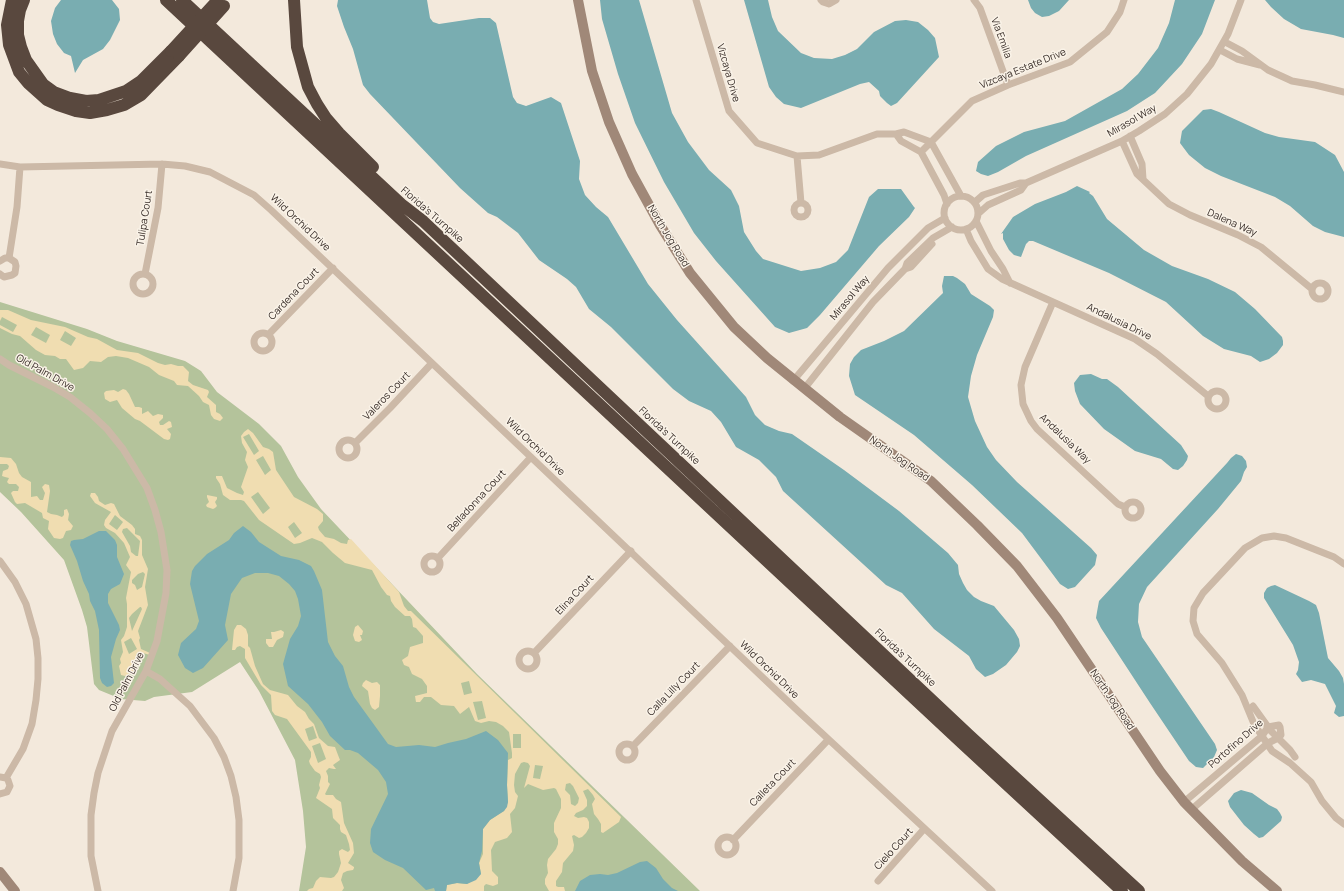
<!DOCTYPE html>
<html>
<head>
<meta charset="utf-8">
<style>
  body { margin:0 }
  canvas { display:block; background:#f3e9dc }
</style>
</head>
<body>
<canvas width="1344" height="891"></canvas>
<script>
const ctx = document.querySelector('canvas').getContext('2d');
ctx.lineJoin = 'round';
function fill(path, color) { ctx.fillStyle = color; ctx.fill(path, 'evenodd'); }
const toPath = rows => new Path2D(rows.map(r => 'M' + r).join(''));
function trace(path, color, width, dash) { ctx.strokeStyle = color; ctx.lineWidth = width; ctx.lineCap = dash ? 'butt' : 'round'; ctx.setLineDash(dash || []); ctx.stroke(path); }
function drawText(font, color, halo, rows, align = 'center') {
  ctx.font = font + ' Manrope,sans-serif'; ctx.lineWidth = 3; ctx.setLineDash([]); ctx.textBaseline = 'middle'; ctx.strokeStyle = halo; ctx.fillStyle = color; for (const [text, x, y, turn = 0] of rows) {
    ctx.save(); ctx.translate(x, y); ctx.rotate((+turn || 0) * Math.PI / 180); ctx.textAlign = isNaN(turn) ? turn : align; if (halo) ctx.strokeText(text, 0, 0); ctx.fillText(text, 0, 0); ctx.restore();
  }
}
const green = toPath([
  [0,302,87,329,117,341,185,361,201,371,217,392,259,424,281,446,298,477,321,509,477,674,700,891,299,891,306,847,303,811,295,760,259,691,240,662,192,692,154,697,145,701,121,699,99,690,94,684,87,627,82,610,64,560,21,512,0,492]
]);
const sand = toPath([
  [0,310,8,310,31,320,65,327,88,337,97,339,117,350,138,353,158,363,165,365,171,364,178,366,183,366,189,372,188,381,193,385,208,390,209,392,207,397,216,405,216,412,220,414,223,418,220,421,214,419,211,415,209,405,203,402,199,396,188,386,177,385,174,381,159,375,149,367,128,358,116,356,108,357,101,362,90,361,83,368,74,370,66,359,60,359,55,356,45,355,36,350,20,336,12,334,0,328,0,325,13,332,17,325,2,317,0,321],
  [36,327,50,335,46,343,31,335],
  [65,331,76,338,71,346,60,340],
  [123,389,126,390,129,394,135,407,139,407,142,408,142,414,148,411,153,416,158,414,163,415,163,418,159,422,160,425,163,425,169,421,171,422,172,427,167,429,171,434,170,439,168,440,164,439,140,421,135,419,122,408,117,400,110,402,105,399,104,393,106,391,114,390,118,392],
  [248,429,253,433,263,447,269,449,273,452,276,470,294,497,317,509,323,514,323,521,318,527,319,530,325,537,334,539,341,543,347,544,348,540,351,539,399,592,404,606,408,611,411,611,620,816,621,817,619,822,603,833,601,832,601,824,598,819,594,814,592,804,595,799,593,795,588,789,583,791,587,800,587,806,583,810,576,813,574,816,578,818,584,817,587,818,589,822,589,828,586,833,582,837,579,838,574,835,572,836,574,845,573,851,563,863,562,872,556,881,556,886,558,887,564,887,565,891,549,891,545,884,545,879,548,873,547,865,548,859,556,849,558,844,558,839,554,832,554,823,561,808,561,799,556,789,554,788,543,790,528,784,524,788,530,766,528,763,524,762,521,763,515,774,514,785,515,792,518,796,515,808,510,814,512,832,507,838,495,842,491,850,492,871,498,877,498,884,493,886,486,884,484,886,484,891,446,891,447,885,457,883,467,884,481,874,479,863,483,854,483,829,490,820,504,811,508,802,507,785,508,760,512,758,512,753,509,732,503,726,496,722,489,721,481,723,475,721,469,707,460,714,454,706,441,705,431,697,424,697,420,702,416,702,415,696,427,693,427,686,422,679,412,674,409,667,404,665,402,660,408,656,410,647,423,643,423,636,416,628,413,627,412,619,410,616,405,616,395,607,391,601,390,596,387,595,381,587,372,570,345,563,333,553,322,542,312,538,300,543,294,544,259,520,244,501,241,500,230,500,223,495,220,484,216,478,216,476,222,476,227,488,237,493,243,495,244,492,241,487,248,467,245,460,247,452,242,443,241,436,244,432],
  [249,434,259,451,254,455,243,437],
  [263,456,271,470,265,475,256,460],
  [258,492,270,508,263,514,251,497],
  [294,522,302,533,295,538,288,527],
  [469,681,472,693,464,695,461,683],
  [482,701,486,718,478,720,473,702],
  [513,734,521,734,521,748,513,748],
  [535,765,543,766,540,779,533,778],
  [570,783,573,786,579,798,578,803,575,806,571,804,570,795,565,790,566,784],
  [0,457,11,458,16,464,19,473,22,477,31,482,31,497,37,496,40,500,43,500,45,493,42,487,45,484,49,485,50,491,47,512,51,514,57,515,62,517,64,515,64,510,67,509,69,514,68,520,73,526,71,530,66,531,63,538,60,539,54,538,48,529,49,521,43,518,42,513,25,503,17,504,15,502,11,493,13,491,18,491,19,487,16,484,9,484,7,482,9,478,5,477,2,476,3,471,8,469,9,466,7,464,0,464],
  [91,493,95,493,98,497,99,501,105,505,111,503,114,504,120,516,132,525,135,529,135,534,140,536,142,540,142,555,148,569,145,587,148,605,138,631,140,638,139,640,141,649,150,653,150,655,143,653,136,654,137,662,131,666,134,671,125,676,121,675,119,666,121,663,120,659,123,652,121,640,124,636,127,627,127,604,126,598,131,572,126,565,130,557,124,543,115,533,106,528,104,525,105,520,111,512,95,503,90,496],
  [115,515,123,522,117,530,109,524],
  [127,528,140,541,138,556,136,556,131,552,130,546,122,532,123,529],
  [143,572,145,574,142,587,137,590,135,585,132,583,132,580,138,574],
  [140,607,141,607,142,609,132,631,129,618,132,614],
  [131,638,137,649,129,654,124,642],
  [207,495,217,497,217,499,215,502,217,506,215,508,213,509,207,507,206,505,209,502,207,497],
  [237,625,241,625,246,629,248,635,248,646,250,648,255,666,263,684,270,690,288,695,297,706,305,712,309,719,314,724,319,738,328,746,335,747,338,755,340,760,333,765,336,769,334,769,329,768,326,771,328,776,328,782,330,784,325,794,326,795,333,795,336,799,341,802,344,823,353,843,354,853,348,863,354,867,354,868,353,870,347,871,343,873,341,880,344,888,342,891,307,891,309,889,313,888,316,881,320,877,331,878,334,877,338,872,341,863,339,854,339,851,342,849,348,852,350,850,349,844,346,835,341,832,340,829,340,825,333,818,332,809,316,798,320,788,319,785,321,777,320,774,315,771,310,764,309,761,311,757,311,752,287,719,275,715,272,711,271,695,261,685,245,658,245,649,240,646,237,647,235,650,232,650,234,630],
  [313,726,317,738,309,741,305,729],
  [320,743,326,759,318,763,312,746],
  [358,625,363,631,362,635,360,635,362,640,359,642,355,641,353,635,355,627],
  [281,630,284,632,283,637,277,640,273,647,269,647,266,643,266,639,272,639,271,632,274,632],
  [366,680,372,683,377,682,380,685,380,696,379,707,375,710,372,708,370,704,368,691,362,686,363,683]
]);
const water = toPath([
  [61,0,112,0,119,9,120,20,110,40,103,49,83,60,75,73,71,56,64,53,57,44,53,34,51,21,55,8],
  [338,0,427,0,430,18,433,22,439,24,479,18,490,18,496,23,513,97,517,103,526,106,551,97,561,103,580,161,579,179,585,195,596,207,608,217,648,284,677,320,746,397,755,415,765,425,779,431,792,434,844,470,899,511,948,553,958,565,959,574,963,583,967,590,974,597,981,601,994,606,1014,630,1019,639,1020,646,1017,652,1006,665,993,674,985,677,976,669,969,656,934,629,902,593,886,585,783,491,776,477,759,460,736,447,721,422,711,411,689,401,673,389,611,327,589,309,576,287,567,279,539,260,518,233,497,217,488,213,460,188,370,94,363,85,353,49,344,27,337,6],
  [600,0,639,0,672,113,688,142,709,170,731,190,739,206,744,232,756,251,763,259,801,271,820,268,836,262,848,250,869,197,878,189,901,189,914,207,915,208,909,217,879,246,820,315,807,328,789,333,775,327,716,261,694,233,664,182,635,123,618,74,602,19],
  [744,0,768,0,772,17,778,31,801,53,814,58,832,59,845,55,857,49,874,32,895,21,906,20,918,22,928,30,935,38,939,57,897,103,891,106,887,103,880,96,879,91,869,82,860,84,801,108,784,104,776,97,769,87],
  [1028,0,1069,0,1059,11,1049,16,1042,17,1035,13,1031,8],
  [1175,0,1215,0,1202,34,1182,64,1155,93,1127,111,1026,156,998,172,988,176,981,174,976,171,978,162,996,146,1024,132,1065,121,1122,89,1138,74,1158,48,1169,23],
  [1265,0,1344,0,1344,38,1333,35,1301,29,1284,19,1271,7],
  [1211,109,1219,112,1265,133,1279,137,1315,142,1335,155,1344,172,1344,237,1325,232,1313,226,1290,206,1275,197,1221,176,1205,168,1189,155,1180,143,1182,131,1203,110],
  [1077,186,1090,192,1089,193,1093,196,1107,219,1144,250,1172,266,1208,279,1235,292,1255,309,1282,337,1283,341,1283,345,1277,353,1269,359,1260,362,1251,356,1224,349,1203,336,1166,302,1109,273,1033,241,1029,241,1026,244,1021,257,1014,255,1009,250,1003,239,1003,233,1001,234,1013,217,1035,204,1066,192],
  [944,276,953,276,957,278,965,284,971,294,990,306,994,310,993,317,977,355,971,376,968,397,975,421,987,447,996,460,1017,482,1091,548,1097,555,1095,565,1075,587,1068,589,1060,584,1022,533,972,485,914,435,855,395,849,376,850,364,854,357,861,350,884,341,904,331,943,293,942,286],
  [1091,374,1102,379,1107,379,1118,387,1181,445,1188,456,1187,460,1183,466,1178,470,1173,469,1161,459,1135,451,1104,429,1080,404,1075,391,1074,383,1080,375],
  [1236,454,1242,456,1246,461,1247,467,1244,472,1241,481,1218,509,1147,587,1139,604,1138,622,1142,637,1215,744,1217,750,1214,757,1203,768,1196,767,1189,761,1150,703,1101,628,1096,618,1097,612,1099,601,1227,463,1231,458],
  [243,526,251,532,259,542,281,556,299,560,311,566,314,571,322,590,328,642,335,656,343,666,349,687,354,697,388,744,396,747,419,745,435,747,448,743,466,739,486,731,498,740,508,753,507,785,508,802,507,807,504,811,490,820,483,829,482,851,479,863,481,874,476,880,467,884,457,883,447,885,446,891,435,891,434,888,426,890,403,868,385,860,373,852,370,843,371,829,388,794,386,782,378,770,358,753,350,750,345,750,330,736,322,722,308,704,288,686,283,664,290,639,298,626,301,616,298,599,295,591,289,584,279,576,268,573,255,573,242,578,231,594,225,625,228,640,203,668,193,673,185,668,178,655,181,643,196,629,199,621,190,584,192,571,195,566,207,554,229,540,234,533],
  [99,531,106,531,115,540,117,545,117,557,124,574,120,584,111,589,108,594,108,603,119,625,120,630,116,639,111,657,114,683,111,686,107,687,102,683,100,678,99,630,95,611,90,601,89,594,83,581,77,561,70,545,71,541,74,540,83,539],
  [1275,585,1309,601,1316,605,1319,613,1328,658,1339,671,1343,678,1344,684,1344,716,1339,717,1334,713,1336,706,1325,684,1311,680,1302,682,1296,674,1298,670,1299,662,1293,645,1264,598,1264,593,1267,588,1271,586],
  [1241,790,1252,793,1269,805,1277,809,1280,813,1282,817,1281,821,1263,837,1259,838,1254,834,1244,825,1230,807,1228,801,1234,793],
  [647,861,656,868,663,879,672,888,678,891,575,891,580,881,590,875,600,874,608,875,617,873,640,862]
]);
const street = toPath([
  [696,0,729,111,757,143,797,156,819,155,877,134,896,134,904,132,931,142,961,196],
  [821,0,823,2,829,4,836,0],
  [974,0,980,8,1008,85],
  [1225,42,1242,51,1268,70,1292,81,1315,85,1344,92],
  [1220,50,1237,59,1260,65],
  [896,134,901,141,921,152],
  [1130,136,1142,164,1143,179],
  [1122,141,1137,174,1169,204,1190,215,1238,235,1261,247,1312,289],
  [921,152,972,101,1008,85,1070,62,1107,32,1120,12,1124,0],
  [921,152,944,195,947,204],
  [797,156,801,203],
  [0,164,20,167,162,164,185,166,210,172,254,195,271,210,798,711,992,891],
  '944 213a17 17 0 1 1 34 0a17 17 0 1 1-34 0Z',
  [975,202,983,195,1020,183,1026,183,1122,141,1139,131,1165,114,1187,94,1211,64,1228,34,1241,0],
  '794 210a7 7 0 1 1 14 0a7 7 0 1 1-14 0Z',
  [979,213,988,205,1021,190,1026,183],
  [976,221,991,251,1003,269,1010,283],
  [966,229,971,241,988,269,1002,279,1135,339,1157,354,1208,396],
  [9,258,17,207,20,167],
  [0,261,5,258,9,258,15,262,16,266,15,273,12,275,4,277,0,274],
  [905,269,911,267,932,244],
  '133 284a10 10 0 1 1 20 0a10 10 0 1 1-20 0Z',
  [145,274,158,208,162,164],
  '1312 291a8 8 0 1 1 16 0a8 8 0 1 1-16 0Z',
  [1053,302,1025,367,1021,385,1023,404,1031,421,1037,429,1118,504,1125,507],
  '254 342a9 9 0 1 1 18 0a9 9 0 1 1-18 0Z',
  [269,334,333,268],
  [0,359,9,365,53,387,70,397,90,413,107,429,123,449,147,488,155,510,161,532,167,570,166,593,157,641,146,671,112,731,98,773,94,793,91,815,91,856,98,891],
  [793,381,888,268,928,228,945,218],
  [804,389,873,302,905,269,907,263,933,238,952,227],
  '1208 400a9 9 0 1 1 18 0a9 9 0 1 1-18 0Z',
  '339 449a9 9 0 1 1 18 0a9 9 0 1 1-18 0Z',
  [355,443,390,408,432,363],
  '1125 510a8 8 0 1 1 16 0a8 8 0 1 1-16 0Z',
  '424 564a8 8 0 1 1 16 0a8 8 0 1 1-16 0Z',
  [438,558,531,457],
  [0,561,15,582,26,604,36,639,38,658,38,679,36,700,32,724,23,749,6,778],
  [1344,564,1334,557,1286,538,1274,536,1262,538,1245,548,1203,593,1194,608,1193,621,1197,634,1222,663,1242,695,1254,724,1272,751,1290,763,1311,782,1322,801,1336,818,1344,824],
  '519 660a9 9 0 1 1 18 0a9 9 0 1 1-18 0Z',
  [534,653,631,551],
  [146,671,160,679,190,706,214,738,224,757,231,776,236,797,239,820,239,858,233,891],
  [1253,706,1271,731,1290,750,1295,757],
  '619 752a8 8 0 1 1 16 0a8 8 0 1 1-16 0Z',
  [633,746,730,646],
  [0,777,6,778,8,780,10,786,7,792,0,794],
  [1184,802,1262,736,1268,727,1279,725,1280,727,1281,735,1278,738,1268,743,1191,810],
  '718 846a9 9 0 1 1 18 0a9 9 0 1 1-18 0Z',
  [733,840,828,740],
  [878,881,924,829]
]);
const secondary = toPath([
  [578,0,592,71,609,122,632,174,660,225,690,273,734,327,767,358,840,417,931,481,977,525,1017,566,1057,618,1160,771,1184,802,1242,861,1277,891],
  [0,872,15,891]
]);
const highway = toPath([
  [12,0,7,25,9,45,19,72,28,83,47,100,58,105,76,111,90,113,107,110,124,105,141,95,179,56],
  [24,0,20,10,18,21,18,35,21,47,26,60,43,84,54,92,70,98,86,101,99,100,126,91,141,81,171,51],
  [166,0,962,743,1122,891],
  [182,0,401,204,423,221,969,735,1139,891],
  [294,0,297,47,308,87,317,104,326,118,339,133,373,167]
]);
const highwayBridge = toPath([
  [171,51,217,1],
  [179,56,224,6]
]);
const streetNames = [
  ["Via Emilia",1001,38,70],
  ["Vizcaya Estate Drive",1023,69,-22],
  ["Vizcaya Drive",728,73,74],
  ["Mirasol Way",1132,121,-30],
  ["Florida's Turnpike",432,215,41],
  ["Tulipa Court",145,218,-81],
  ["Wild Orchid Drive",300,223,43],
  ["Dalena Way",1232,223,24],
  ["North Jog Road",668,236,59],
  ["Cardena Court",294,294,-46],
  ["Mirasol Way",850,298,-50],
  ["Andalusia Drive",1119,322,26],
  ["Old Palm Drive",45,373,29],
  ["Valeros Court",387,396,-46],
  ["Florida's Turnpike",669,436,43],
  ["Andalusia Way",1065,439,44],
  ["Wild Orchid Drive",535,447,44],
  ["North Jog Road",899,459,35],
  ["Belladonna Court",477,501,-47],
  ["Elina Court",575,595,-47],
  ["Florida's Turnpike",905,658,43],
  ["Wild Orchid Drive",769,670,44],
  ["Old Palm Drive",127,682,-63],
  ["Calla Lilly Court",674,689,-46],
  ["North Jog Road",1112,700,56],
  ["Portofino Drive",1236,744,-41],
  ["Calleta Court",773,783,-46],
  ["Cielo Court",894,849,-48]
];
fill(green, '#b4c39b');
fill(sand, '#f0ddb1');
fill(water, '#79adb1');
trace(street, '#ccb9a7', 7);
trace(secondary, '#a08878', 10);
trace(highway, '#59483e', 12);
trace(highwayBridge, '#59483e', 12);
drawText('10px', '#382d28', '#faf3e8', streetNames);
</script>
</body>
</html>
